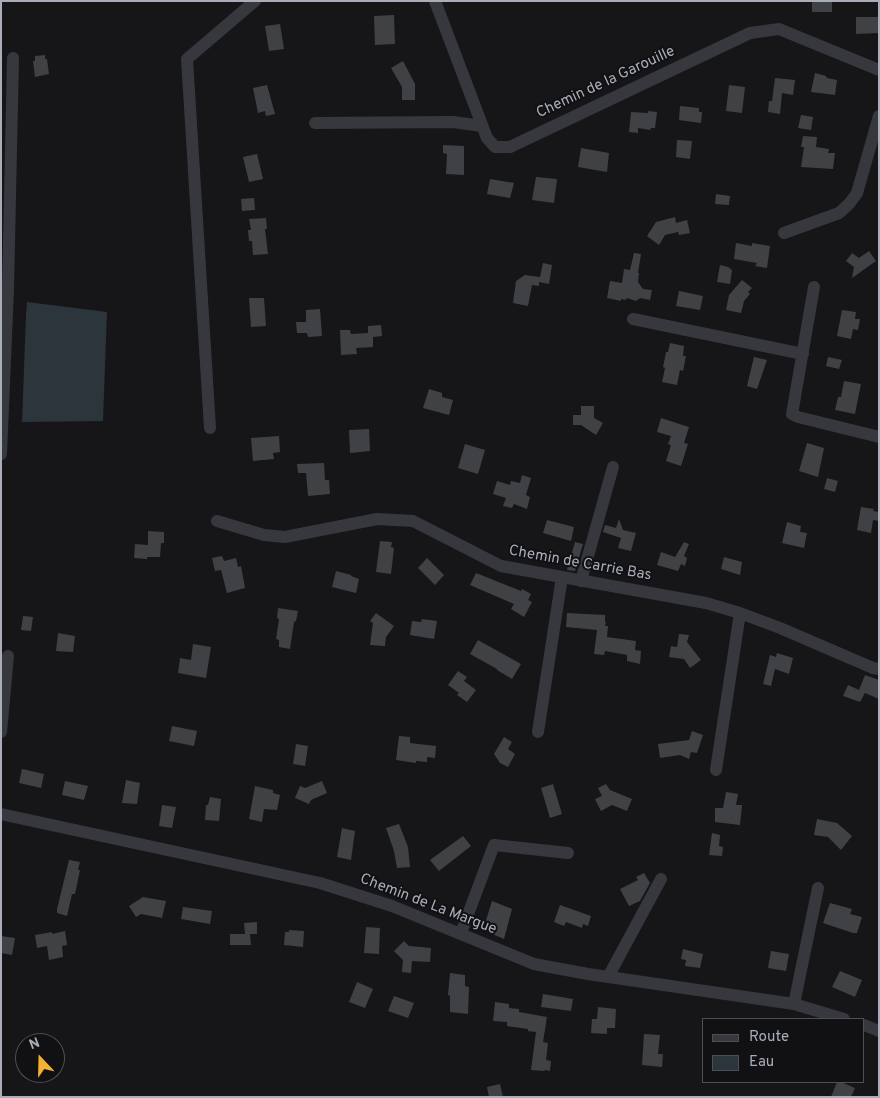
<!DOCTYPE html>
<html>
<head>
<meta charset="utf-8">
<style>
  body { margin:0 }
  #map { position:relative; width:880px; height:1098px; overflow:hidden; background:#161618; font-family:Overpass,sans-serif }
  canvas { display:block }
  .frame { position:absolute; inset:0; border:2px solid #a8adb8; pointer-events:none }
  .legend { position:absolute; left:702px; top:1018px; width:162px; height:65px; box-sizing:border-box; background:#111113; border:1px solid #4d4f55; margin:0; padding:6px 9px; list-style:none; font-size:15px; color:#a8adb8 }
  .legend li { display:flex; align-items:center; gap:10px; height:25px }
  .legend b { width:25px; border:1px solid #4d4f55 }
  .north { position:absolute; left:15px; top:1033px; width:50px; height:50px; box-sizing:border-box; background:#111113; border:1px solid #4d4f55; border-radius:50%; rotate:339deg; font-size:14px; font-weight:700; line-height:20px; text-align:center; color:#a8adb8 }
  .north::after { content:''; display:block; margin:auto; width:18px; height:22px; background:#f2b134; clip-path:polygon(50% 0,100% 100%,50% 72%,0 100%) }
</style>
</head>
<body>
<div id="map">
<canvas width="880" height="1098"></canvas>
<div class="frame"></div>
<ul class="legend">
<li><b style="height:6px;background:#37383d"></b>Route</li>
<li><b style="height:14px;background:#2c353c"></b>Eau</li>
</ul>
<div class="north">N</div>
</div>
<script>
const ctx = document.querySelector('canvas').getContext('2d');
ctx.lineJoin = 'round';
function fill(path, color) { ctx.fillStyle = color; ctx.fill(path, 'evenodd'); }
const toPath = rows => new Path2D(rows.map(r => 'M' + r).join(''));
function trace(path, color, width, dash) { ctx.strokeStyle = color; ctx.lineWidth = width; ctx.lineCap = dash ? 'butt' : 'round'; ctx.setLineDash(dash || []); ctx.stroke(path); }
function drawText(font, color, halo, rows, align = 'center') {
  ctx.font = font + ' Overpass,sans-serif'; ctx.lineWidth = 4; ctx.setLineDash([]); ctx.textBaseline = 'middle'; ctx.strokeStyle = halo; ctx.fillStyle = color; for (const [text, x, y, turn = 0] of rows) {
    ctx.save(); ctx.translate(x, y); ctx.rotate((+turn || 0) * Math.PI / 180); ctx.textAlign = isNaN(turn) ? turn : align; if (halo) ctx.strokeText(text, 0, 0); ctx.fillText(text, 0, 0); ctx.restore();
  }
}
const water = toPath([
  [27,302,107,312,103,421,22,422,26,316]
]);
const building = toPath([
  [812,1,832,1,832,12,812,12],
  [394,15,395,44,375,45,374,16],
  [856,17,879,17,879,33,856,34],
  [280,24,284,49,269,51,265,26],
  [45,55,45,59,47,59,49,74,35,77,33,61,35,61,35,56],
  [403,61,415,84,415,100,402,100,402,87,391,68],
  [815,73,826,76,827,78,837,80,835,95,811,92],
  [775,78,795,80,793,95,782,93,780,114,768,112,769,101,772,101],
  [267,85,275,114,266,116,265,111,258,113,253,88],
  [729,85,745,87,742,113,726,111],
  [680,106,699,108,699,112,702,112,701,123,679,120],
  [648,111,657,112,655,128,651,128,650,130,638,128,638,133,629,132,631,112,648,113],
  [801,115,813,117,811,130,798,128],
  [803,136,817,137,816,147,829,149,828,153,835,153,833,169,801,167,804,147,801,147],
  [677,140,692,141,690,159,676,157],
  [443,145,464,146,464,175,446,174,447,154,443,153],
  [581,148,609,153,607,172,578,167],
  [257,154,263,179,249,182,243,157],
  [536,177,557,179,554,203,532,200],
  [490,179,514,183,510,198,487,194],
  [716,194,730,196,729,205,715,204],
  [254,198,255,210,242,211,241,199],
  [675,217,676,223,687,220,690,233,679,235,678,232,665,235,659,245,647,236,656,222],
  [266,218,267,229,265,229,268,254,253,255,252,241,249,241,248,230,251,230,249,219],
  [736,243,752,246,752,243,770,246,767,268,755,266,757,263,734,259],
  [869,251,876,261,852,278,854,267,846,261,852,253,859,258],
  [634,253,641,254,638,273,639,273,638,282,643,289,652,290,650,300,640,298,636,301,627,298,626,300,621,299,621,301,607,298,610,281,622,283,624,269,630,270],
  [543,263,552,265,549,284,539,282,539,286,532,285,528,306,513,303,516,281,525,275,540,277],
  [720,265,728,267,732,270,730,284,717,282],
  [742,280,752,288,748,292,750,294,744,301,741,313,726,310,729,295],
  [679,291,703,296,700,310,676,306],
  [249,298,264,298,266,326,251,327],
  [320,309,322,336,308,337,307,333,297,333,296,322,306,322,306,310],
  [842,310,856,312,855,319,860,319,858,330,853,329,851,339,837,336],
  [381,325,382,336,373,337,373,347,356,348,357,354,341,355,340,330,350,330,351,334,368,333,368,326],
  [670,343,684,346,683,356,686,356,683,371,680,370,677,385,662,382,665,368,663,367,666,352,668,352],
  [754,357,767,360,757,389,747,386],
  [828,357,842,360,839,369,826,366],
  [844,381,861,384,855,414,835,410,838,397,841,397],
  [429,389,442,393,442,397,453,400,449,415,423,408],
  [581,406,594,406,594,418,603,423,596,435,581,425,573,425,573,415,581,415],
  [661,418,689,427,684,443,688,444,681,466,666,461,671,445,668,444,671,436,657,432],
  [369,429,370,451,350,453,349,430],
  [279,436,280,452,273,453,274,459,253,461,251,438],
  [807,443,824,448,818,477,799,471],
  [465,444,485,450,478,474,458,468],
  [324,463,325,480,329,480,330,494,308,496,306,473,298,473,297,464],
  [522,475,531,478,526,495,530,497,527,509,514,504,512,508,503,506,506,498,493,494,497,481,510,485,511,481,520,483],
  [827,478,838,481,835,492,824,489],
  [861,507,874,509,873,511,879,512,879,521,873,520,871,533,857,530],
  [619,519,623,530,636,533,631,551,618,548,621,538,603,532,605,525,616,528],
  [547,520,574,527,571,541,543,533],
  [787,522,801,526,800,532,807,533,804,548,782,543],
  [148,531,164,532,164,543,161,543,160,557,147,557,147,559,134,558,135,544,148,545],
  [380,541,392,542,391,547,394,548,391,574,376,572],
  [575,542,583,544,575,571,567,570],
  [684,542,689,544,684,556,687,558,685,566,681,564,678,571,657,565,661,552,675,557],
  [222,556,224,561,236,558,238,567,241,566,245,588,227,593,221,570,215,571,212,558],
  [724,557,742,562,740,575,721,569],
  [427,558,444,575,435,585,418,568],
  [336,571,351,575,351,576,359,579,356,593,332,587],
  [476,573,521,591,522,589,531,594,528,600,532,602,524,617,511,609,514,604,470,585],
  [278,608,298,611,296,621,294,622,290,649,279,647,279,640,276,639,279,619,277,618],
  [376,613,394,626,386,637,385,646,370,645,373,623,370,621],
  [567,613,605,615,605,622,606,622,605,626,608,626,607,637,636,641,635,650,641,651,640,664,627,661,627,655,605,651,604,655,594,654,597,630,566,627],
  [23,616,33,617,31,631,21,630],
  [422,619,437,621,434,639,410,635,412,621,421,622],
  [58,633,75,636,73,652,56,651],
  [679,634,689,635,687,642,701,660,690,668,684,659,669,657,671,646,677,647],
  [478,640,521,664,512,679,497,670,497,669,470,654],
  [193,644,211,647,206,678,178,673,180,658,191,660],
  [777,653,793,658,789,674,775,669,771,686,763,684,770,655,776,657],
  [458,671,467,677,464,681,476,690,467,702,457,695,459,693,448,685],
  [865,675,879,680,879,699,865,693,860,702,843,696,848,685,859,690],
  [172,726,197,731,194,746,169,741],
  [692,731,703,735,697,753,691,752,689,759,680,755,660,758,658,744,689,740],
  [399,736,410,737,410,743,436,746,435,758,427,757,427,762,416,761,416,763,396,760],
  [504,737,512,742,508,749,515,754,508,767,500,763,494,754],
  [296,744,308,746,305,766,293,764],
  [22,769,44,774,41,788,19,783],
  [126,780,140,783,137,804,122,803],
  [65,781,88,786,84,800,62,795],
  [322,781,327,793,311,800,309,804,295,798,300,786,305,788],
  [553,784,562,814,550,818,541,788],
  [606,784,610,790,632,799,627,811,612,805,601,811,595,799,602,796,598,788],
  [255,786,273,790,273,793,280,795,277,810,264,809,262,822,249,819],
  [726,792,738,794,736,805,742,805,740,825,715,822,715,808,723,808],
  [210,797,221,799,219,821,205,820,206,805,208,805],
  [162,805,176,807,172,828,159,826],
  [817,819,837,823,852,836,841,850,828,837,814,835],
  [399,824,408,847,410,867,397,868,394,851,386,828],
  [342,828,355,831,351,860,337,857],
  [712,833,720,835,719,846,723,847,722,856,709,855],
  [463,836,471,846,439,871,430,860],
  [69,860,80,862,78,870,80,870,75,894,72,894,67,916,57,913,57,909],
  [644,873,650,883,640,901,629,906,620,889,638,880,636,877],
  [143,897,166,901,162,918,141,914,136,917,129,906],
  [492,901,512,909,504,939,483,930],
  [830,903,852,909,850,914,862,917,857,933,853,933,823,923],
  [560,905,591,916,588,926,583,924,582,928,566,922,564,926,554,922],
  [183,907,212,911,210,924,181,919],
  [257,922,257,934,250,934,251,945,230,945,230,934,245,934,244,923],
  [366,927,380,928,379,954,364,953],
  [289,930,304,931,303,947,284,945,285,932,289,932],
  [65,931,67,945,62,946,63,957,49,960,47,946,37,948,35,935,52,932,52,934],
  [1,936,15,938,12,955,1,953],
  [404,941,409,946,431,948,430,962,412,961,411,973,402,972,403,960,394,951],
  [683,949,703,954,700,968,685,966,686,960,681,959],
  [771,951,789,954,786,971,768,968],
  [840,971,862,980,855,997,832,987],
  [450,973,465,975,465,986,469,987,468,1014,450,1012,450,996,448,995],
  [357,982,373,989,365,1008,349,1002],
  [543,994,573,999,571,1011,541,1007],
  [394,996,414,1003,408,1018,388,1011],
  [495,1002,509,1004,509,1008,519,1009,519,1012,547,1017,543,1042,548,1043,546,1060,551,1061,550,1071,545,1070,544,1071,531,1070,536,1032,528,1031,528,1029,507,1026,507,1022,493,1021],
  [598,1007,616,1009,615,1028,607,1028,607,1034,591,1033,592,1019,597,1019],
  [644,1034,660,1035,658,1054,663,1054,662,1067,642,1065],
  [837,1082,841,1082,855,1088,851,1097,831,1097],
  [500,1084,503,1097,489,1097,487,1087]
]);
const minor = toPath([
  [435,1,487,138,495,147,510,147,750,33,779,29,879,70],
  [315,123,453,122,482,126],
  [784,233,839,213,849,204,857,193,879,116],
  [814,287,792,414,798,417,879,437],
  [633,319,803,354],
  [210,428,187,59,255,1],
  [1,454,8,289,13,58],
  [217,521,264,535,285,537,377,519,413,521,501,566,706,603,740,613,780,628,873,668,879,669],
  [581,581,613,467],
  [1,732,8,656],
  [538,732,562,577],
  [716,770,740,613],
  [1,814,320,883,392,906,534,964,588,974,794,1004,844,1019],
  [461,933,494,845,568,853],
  [608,977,661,879],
  [794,1004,818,888],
  [864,1025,879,1031]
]);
const streetNames = [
  ["Chemin de la Garouille",606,83,-25],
  ["Chemin de Carrie Bas",580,564,10],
  ["Chemin de La Margue",428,905,21]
];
fill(water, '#2c353c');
fill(building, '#404145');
trace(minor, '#37383d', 12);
drawText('15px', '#a8adb8', '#111113', streetNames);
</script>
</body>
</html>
